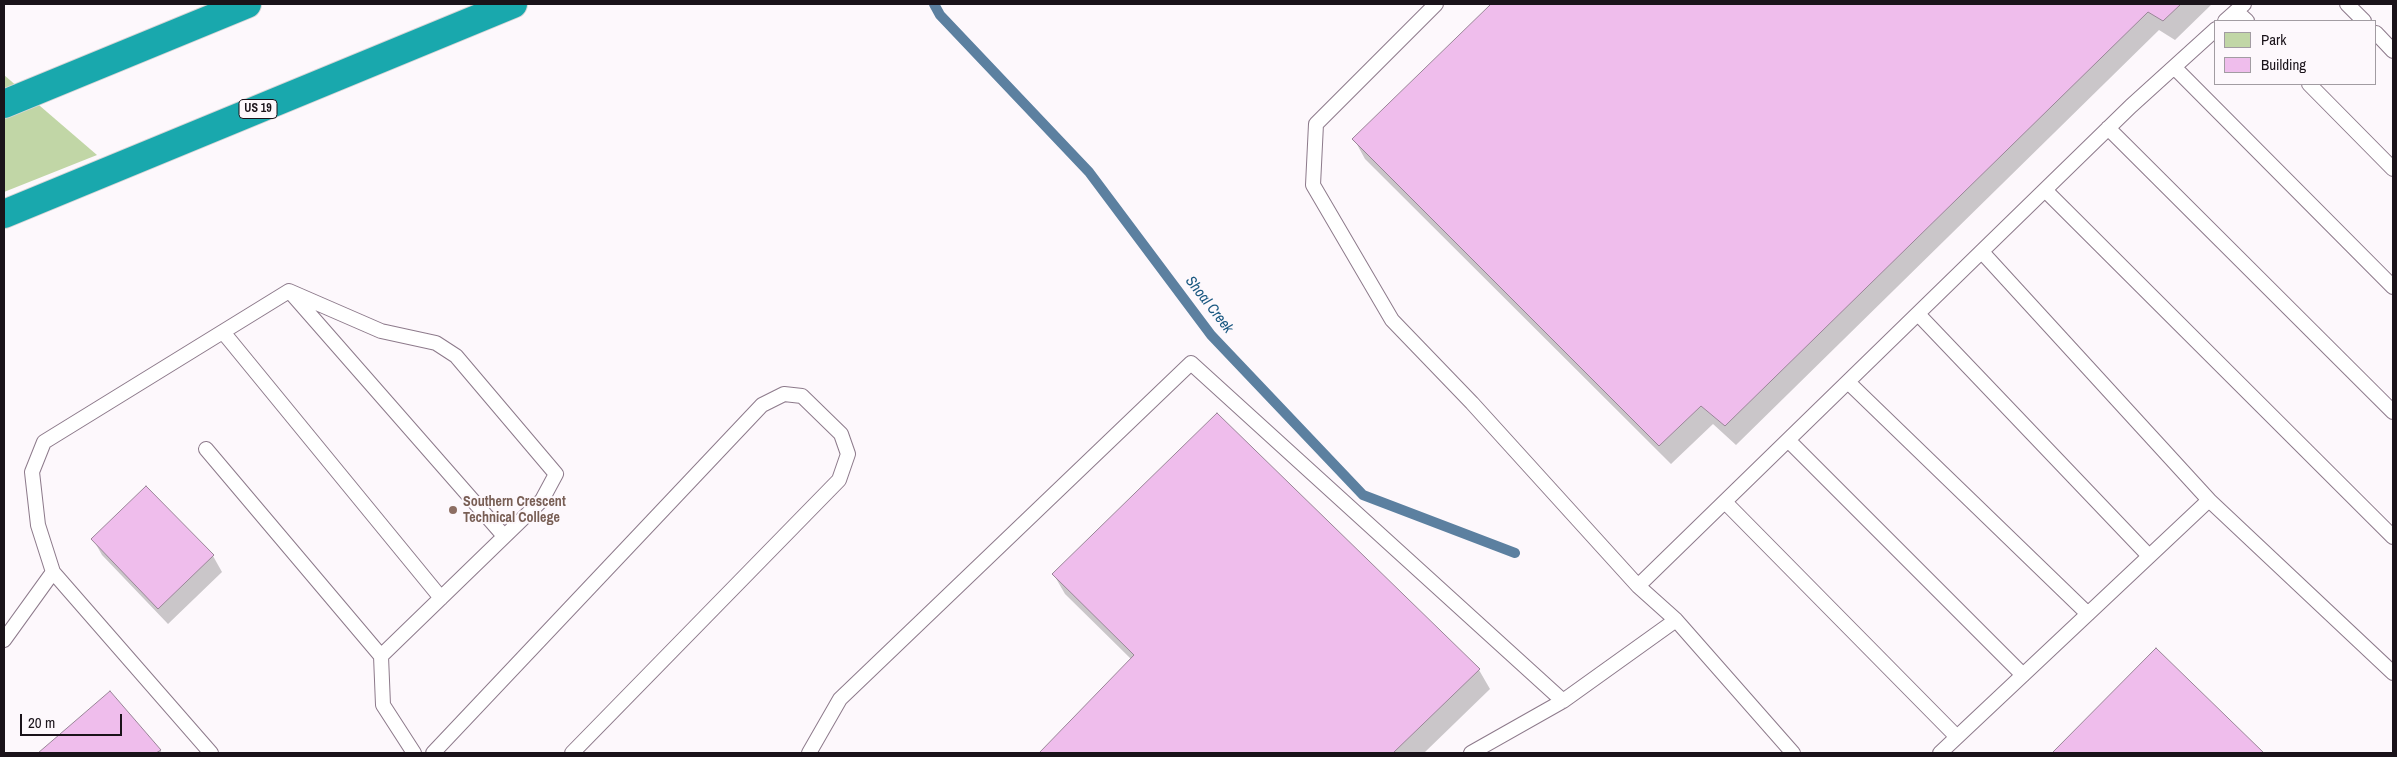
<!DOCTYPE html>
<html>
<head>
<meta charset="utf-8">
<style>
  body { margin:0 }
  #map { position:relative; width:2397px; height:757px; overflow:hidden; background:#fdf8fc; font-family:"Archivo Narrow",sans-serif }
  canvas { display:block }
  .frame { position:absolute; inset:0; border:5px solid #1a131a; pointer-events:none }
  .legend { position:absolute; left:2214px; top:20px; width:162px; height:65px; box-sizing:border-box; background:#fdf8fc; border:1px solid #a29ca2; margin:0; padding:6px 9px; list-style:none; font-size:15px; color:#1a131a }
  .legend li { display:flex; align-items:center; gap:10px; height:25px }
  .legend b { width:25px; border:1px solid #a29ca2 }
  .scale { position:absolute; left:20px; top:714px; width:102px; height:22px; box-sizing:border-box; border:2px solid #1a131a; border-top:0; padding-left:6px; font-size:15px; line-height:18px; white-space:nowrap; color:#1a131a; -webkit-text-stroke:4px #fdf8fc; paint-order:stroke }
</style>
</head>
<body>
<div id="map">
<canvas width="2397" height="757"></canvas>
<div class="frame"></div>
<ul class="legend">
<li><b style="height:14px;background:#c1d6a6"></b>Park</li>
<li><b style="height:14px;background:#efbdec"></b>Building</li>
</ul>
<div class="scale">20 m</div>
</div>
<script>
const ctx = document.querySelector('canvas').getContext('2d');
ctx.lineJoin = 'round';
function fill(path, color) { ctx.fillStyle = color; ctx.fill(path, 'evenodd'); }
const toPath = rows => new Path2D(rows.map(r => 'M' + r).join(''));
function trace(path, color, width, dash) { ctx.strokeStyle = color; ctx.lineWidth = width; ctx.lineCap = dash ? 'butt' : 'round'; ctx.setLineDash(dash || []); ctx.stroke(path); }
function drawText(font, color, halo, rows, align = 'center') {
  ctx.font = font + ' "Archivo Narrow",sans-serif'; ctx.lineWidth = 4; ctx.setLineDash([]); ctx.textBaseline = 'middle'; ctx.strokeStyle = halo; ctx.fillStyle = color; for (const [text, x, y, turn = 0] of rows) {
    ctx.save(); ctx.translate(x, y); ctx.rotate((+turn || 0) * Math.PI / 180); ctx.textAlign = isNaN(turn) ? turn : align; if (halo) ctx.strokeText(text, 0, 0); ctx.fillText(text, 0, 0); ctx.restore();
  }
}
const green = toPath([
  [4,75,97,155,4,192]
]);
const shadow = toPath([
  [1493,4,2212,4,2175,40,2159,30,1736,445,1713,424,1671,464,1365,159,1354,139],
  [146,487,213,556,222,572,168,624,102,555,93,539],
  [1054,575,1479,670,1490,689,1424,753,1041,753,1131,659,1065,594],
  [2156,649,2262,753,2054,753],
  [160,750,162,753,39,753]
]);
const stream = toPath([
  [934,4,940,15,1089,172,1211,335,1363,495,1515,553]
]);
const building = toPath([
  [1491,4,2181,4,2163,21,2148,12,1725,426,1701,406,1659,446,1352,139,1491,4],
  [1217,413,1480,669,1393,753,1039,753,1134,655,1052,574,1217,413],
  [146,486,214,555,158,609,91,539,146,486],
  [2156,648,2264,753,2052,753,2156,648],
  [110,691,161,750,156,753,38,753,110,691]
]);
const service = toPath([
  [1436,4,1316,124,1313,185,1392,320,1472,403,1638,586,1676,620],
  [2347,4,2364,21],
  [2236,11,2247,21],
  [2225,21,2244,4],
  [2376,33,2393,51],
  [2174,67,2393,287],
  [2309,84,2393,169],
  [2108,128,2393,412],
  [2045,190,2393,537],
  [1982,252,2209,500],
  [292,294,504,536],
  [1918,314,2149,556],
  [223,332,441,598],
  [1848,382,2088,614],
  [1788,440,2023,675],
  [206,449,381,656],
  [1725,502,1957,737],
  [53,572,211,753],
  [1638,586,2131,106,2216,29],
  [4,640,53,572,38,525,32,472,44,442,289,291,381,331,436,343,456,356,556,474,542,500,381,656,383,705,414,753],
  [1563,701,1676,620,1793,753],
  [433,753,762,405,784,394,802,396,841,434,848,454,839,480,572,753],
  [809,753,840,699,1191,363,1563,701,1471,753],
  [1940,753,2209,500,2393,673]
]);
const motorway = toPath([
  [4,104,247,4],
  [4,214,513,4]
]);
const markers = [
  [453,510,5,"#8d6e63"]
];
const shields = [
  [258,109,38]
];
const shieldNames = [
  ["US 19",258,109]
];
const educationNames = [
  ["Southern Crescent",463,502],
  ["Technical College",463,518]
];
const waterNames = [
  ["Shoal Creek",1209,305,52]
];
fill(green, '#c1d6a6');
fill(shadow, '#0003');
trace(stream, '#5c80a0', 10);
fill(building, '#efbdec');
trace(building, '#998597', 1);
trace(service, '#8d7a8b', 16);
trace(motorway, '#d6d5d6', 30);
trace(service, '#fff', 14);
trace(motorway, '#19a8ad', 28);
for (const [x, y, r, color] of markers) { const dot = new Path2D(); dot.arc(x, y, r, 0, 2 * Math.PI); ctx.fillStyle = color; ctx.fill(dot); trace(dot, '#fdf8fc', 2); }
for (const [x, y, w] of shields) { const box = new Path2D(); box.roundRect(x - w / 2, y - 9.5, w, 19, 4); ctx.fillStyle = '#fdf8fc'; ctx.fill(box); trace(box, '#1a131a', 1); }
drawText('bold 12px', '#1a131a', null, shieldNames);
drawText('bold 14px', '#785e54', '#fdf8fc', educationNames, 'left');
drawText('italic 15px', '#1a5881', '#fdf8fc', waterNames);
</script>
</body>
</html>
